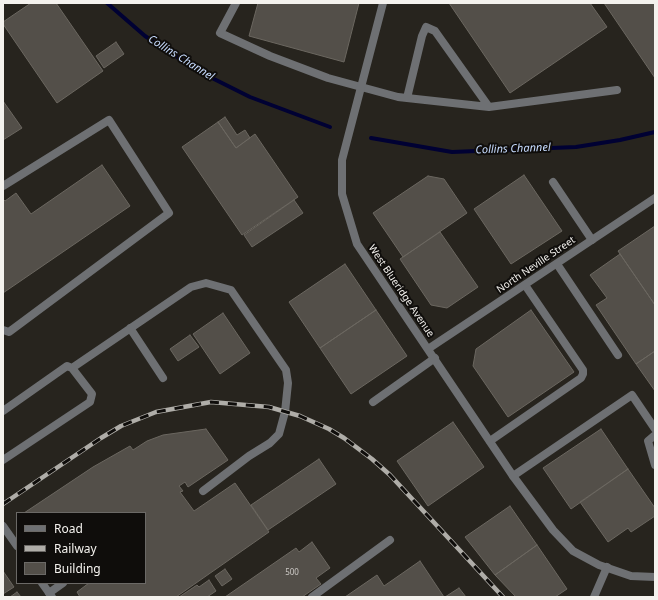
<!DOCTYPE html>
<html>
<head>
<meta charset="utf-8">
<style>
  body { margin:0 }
  #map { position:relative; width:658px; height:600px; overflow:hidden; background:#27241e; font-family:"Noto Sans",sans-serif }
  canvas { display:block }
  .frame { position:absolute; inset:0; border:4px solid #f4f2ee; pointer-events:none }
  .legend { position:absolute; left:16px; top:512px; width:130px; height:72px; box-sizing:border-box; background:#0f0d0b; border:1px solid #6b6966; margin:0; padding:5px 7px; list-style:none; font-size:12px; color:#f4f2ee }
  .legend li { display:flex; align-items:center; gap:8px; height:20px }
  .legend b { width:20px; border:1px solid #6b6966 }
</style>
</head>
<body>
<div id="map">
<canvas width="658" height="600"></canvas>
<div class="frame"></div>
<ul class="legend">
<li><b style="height:5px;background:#6e7073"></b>Road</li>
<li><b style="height:5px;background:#afada8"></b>Railway</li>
<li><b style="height:11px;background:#534f49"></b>Building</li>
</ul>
</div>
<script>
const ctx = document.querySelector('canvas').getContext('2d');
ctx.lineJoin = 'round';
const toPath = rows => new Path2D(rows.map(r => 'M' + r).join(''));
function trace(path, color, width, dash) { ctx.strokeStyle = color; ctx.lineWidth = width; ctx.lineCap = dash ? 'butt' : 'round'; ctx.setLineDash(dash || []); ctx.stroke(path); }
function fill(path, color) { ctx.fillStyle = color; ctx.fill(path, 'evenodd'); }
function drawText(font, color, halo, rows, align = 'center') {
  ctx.font = font + ' "Noto Sans",sans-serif'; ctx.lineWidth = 4; ctx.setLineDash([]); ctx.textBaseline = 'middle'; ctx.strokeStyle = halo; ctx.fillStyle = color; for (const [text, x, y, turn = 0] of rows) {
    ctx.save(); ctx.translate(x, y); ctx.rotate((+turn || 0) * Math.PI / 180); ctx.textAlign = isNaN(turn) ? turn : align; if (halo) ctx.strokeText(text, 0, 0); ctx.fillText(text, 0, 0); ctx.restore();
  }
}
const stream = toPath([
  [107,3,145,36,202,73,250,97,330,127],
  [371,138,452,152,576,147,620,140,655,132]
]);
const building = toPath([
  [31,3,56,3,103,71,57,103,3,24,3,22,31,3],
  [258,3,359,3,344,62,249,36,258,3],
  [449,3,590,3,607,27,510,93,449,3],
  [604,3,655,3,655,78,604,3],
  [116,42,124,54,104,68,96,56,116,42],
  [3,101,22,128,3,140,3,101],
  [225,117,237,135,245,130,250,138,236,148,218,122,225,117],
  [218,122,236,148,255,134,298,197,242,235,182,147,218,122],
  [102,165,130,206,3,293,3,199,5,201,16,193,31,214,102,165],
  [524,175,562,231,511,264,474,209,524,175],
  [428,176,444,179,467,213,403,257,373,213,428,176],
  [294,200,303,213,252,247,244,235,294,200],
  [655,226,655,305,618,251,655,226],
  [440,232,478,287,447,308,431,305,400,259,440,232],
  [620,254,655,305,655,351,636,364,596,305,607,298,590,275,620,254],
  [345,264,376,310,320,348,289,302,345,264],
  [376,310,407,356,351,394,320,348,376,310],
  [531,310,574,372,508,417,473,366,476,349,531,310],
  [223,313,250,353,220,374,193,334,223,313],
  [190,335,199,347,178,361,170,349,190,335],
  [655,351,655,391,636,364,655,351],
  [453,422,484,467,428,506,397,461,453,422],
  [206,429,228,460,188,487,185,482,179,486,183,491,180,492,194,511,235,483,269,532,176,597,80,597,77,592,89,583,145,583,145,513,24,513,93,467,130,446,133,450,147,441,163,435,206,429],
  [601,429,628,469,571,509,543,468,601,429],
  [319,459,336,484,268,530,251,505,319,459],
  [628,469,655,508,655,516,631,532,628,528,608,542,580,502,628,469],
  [510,506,537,545,495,575,465,537,510,506],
  [312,542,330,568,316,578,321,584,302,597,225,597,296,548,299,552,312,542],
  [537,545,567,589,555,597,516,597,495,575,537,545],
  [420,561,444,597,345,597,377,575,384,586,420,561],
  [225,569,232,579,222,586,215,576,225,569],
  [3,571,14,587,3,594,3,571],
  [209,580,216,591,207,597,179,597,197,585,199,587,209,580],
  [459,588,466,597,445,597,459,588],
  [17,592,21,597,10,597,17,592]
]);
const lane = toPath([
  [236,3,220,33,270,56,328,78,398,97,407,98,422,36,426,27,435,31,489,107,617,90],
  [407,98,489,107],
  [553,182,592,240],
  [3,186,109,120,169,213,9,332,3,330],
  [557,264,618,355],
  [130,328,163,378],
  [72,368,191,287,206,283,231,290,286,370,288,383,285,412,279,434,270,443,249,456,203,491],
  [373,402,435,358],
  [3,411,67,366,72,368,92,394,90,402,3,460],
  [655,435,648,441,655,465],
  [490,441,581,378,583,374,583,370,525,285],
  [513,476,632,395,655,429],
  [49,593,63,583],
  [312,597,390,540],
  [594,597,607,567]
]);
const street = toPath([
  [383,3,342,160,342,194,357,244,513,476,553,530,573,551,599,565,631,576,655,577],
  [428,349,655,198],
  [3,526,17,546],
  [42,583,52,597]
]);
const rail = toPath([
  [3,504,101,438,121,426,156,412,211,402,269,407,300,416,329,429,344,438,372,459,390,475,503,597]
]);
const numberNames = [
  ["500",292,573]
];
const streetNames = [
  ["North Neville Street",536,265,-34],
  ["West Blueridge Avenue",401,291,56]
];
const waterNames = [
  ["Collins Channel",181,58,32],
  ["Collins Channel",513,149,-2]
];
trace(stream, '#000133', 4);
fill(building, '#534f49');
trace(building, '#6b6760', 1);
trace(lane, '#6e7073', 8);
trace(street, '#6e7073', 8);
trace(rail, '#afada8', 4.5);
trace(rail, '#0f0d0b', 3, [9]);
drawText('8px', '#ccc9c5', null, numberNames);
drawText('10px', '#f4f2ee', '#0f0d0b', streetNames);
drawText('italic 11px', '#c7dcff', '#0f0d0b', waterNames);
</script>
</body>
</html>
